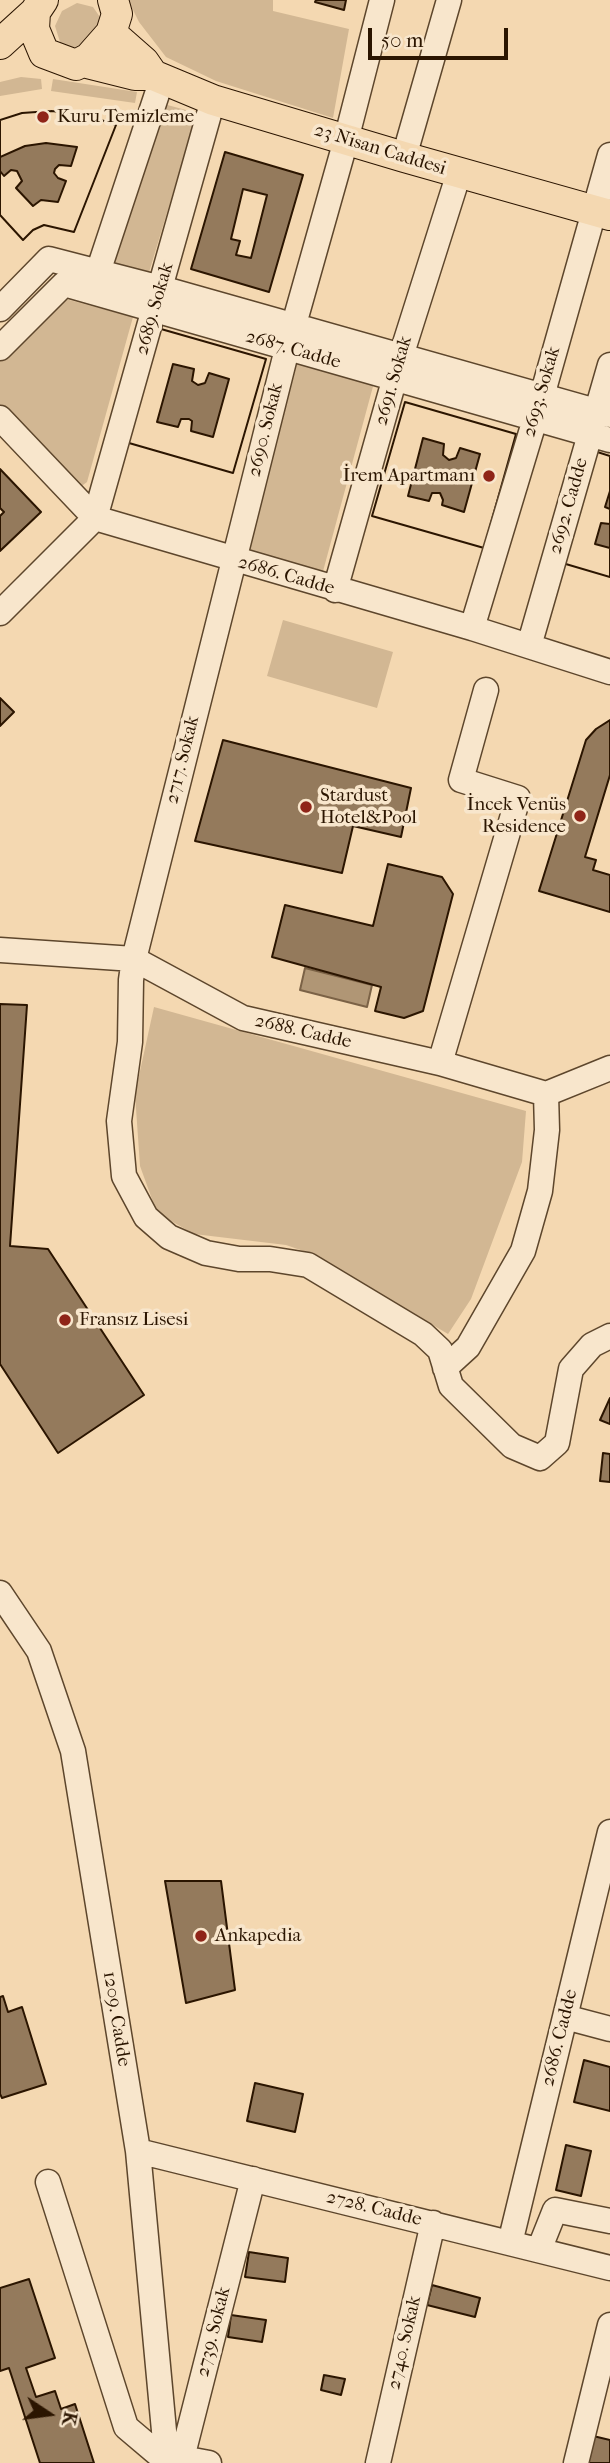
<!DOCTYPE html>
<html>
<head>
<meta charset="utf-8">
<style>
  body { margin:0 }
  #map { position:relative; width:610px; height:2463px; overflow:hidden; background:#f4d8b1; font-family:"IM FELL French Canon",serif }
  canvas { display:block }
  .north { position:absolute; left:14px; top:2379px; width:70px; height:70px; -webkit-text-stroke:5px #f8e6cc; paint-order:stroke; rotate:103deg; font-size:19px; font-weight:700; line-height:28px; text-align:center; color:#2b1500 }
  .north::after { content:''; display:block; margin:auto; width:24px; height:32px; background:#2b1500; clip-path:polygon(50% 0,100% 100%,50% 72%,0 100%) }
  .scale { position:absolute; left:368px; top:28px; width:140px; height:32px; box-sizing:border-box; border:4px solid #2b1500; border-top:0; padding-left:9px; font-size:21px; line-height:24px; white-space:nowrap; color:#2b1500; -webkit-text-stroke:5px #f8e6cc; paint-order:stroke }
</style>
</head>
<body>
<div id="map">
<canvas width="610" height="2463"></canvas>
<div class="north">K</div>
<div class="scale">50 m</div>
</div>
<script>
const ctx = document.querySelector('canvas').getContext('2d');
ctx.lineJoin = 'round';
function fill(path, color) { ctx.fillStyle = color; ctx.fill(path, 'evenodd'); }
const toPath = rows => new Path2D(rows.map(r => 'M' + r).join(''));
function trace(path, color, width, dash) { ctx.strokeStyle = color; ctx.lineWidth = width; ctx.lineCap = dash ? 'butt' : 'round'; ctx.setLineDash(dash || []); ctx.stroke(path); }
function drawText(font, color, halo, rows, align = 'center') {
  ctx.font = font + ' "IM FELL French Canon",serif'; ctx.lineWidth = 7; ctx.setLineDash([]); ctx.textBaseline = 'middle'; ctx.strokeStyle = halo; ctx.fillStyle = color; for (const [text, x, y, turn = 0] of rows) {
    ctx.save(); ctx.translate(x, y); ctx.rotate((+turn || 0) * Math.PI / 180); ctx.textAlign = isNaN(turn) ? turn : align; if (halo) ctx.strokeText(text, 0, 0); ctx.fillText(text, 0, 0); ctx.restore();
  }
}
const green = toPath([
  [128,0,273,0,273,11,349,29,333,118,216,81,166,57,139,22],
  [77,3,93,7,102,20,79,52,65,47,60,42,55,26,62,11],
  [21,77,41,79,42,89,0,96,0,82],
  [53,79,137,92,135,103,51,91],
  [160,103,197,113,147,279,111,264],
  [58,297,133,317,87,482,79,488,0,408,0,356],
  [293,357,375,379,322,575,239,552],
  [283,620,393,652,377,708,267,676],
  [154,1007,526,1111,522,1162,471,1299,448,1334,315,1255,286,1245,194,1234,157,1213,140,1166,135,1094]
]);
const water = toPath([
  [305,968,372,985,367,1007,300,990,305,968]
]);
const building = toPath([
  [316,0,346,0,344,10,315,2,316,0],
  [51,111,83,114,116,125,74,232,44,225,33,230,23,240,0,215,0,171,4,176,11,170,17,171,22,181,16,188,33,206,41,200,58,202,66,181,58,178,54,173,55,169,59,165,71,166,77,147,46,143,25,146,0,157,0,120,22,113,51,111],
  [51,111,83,114,116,125,74,232,44,225,33,230,23,240,0,215,0,120,22,113,51,111],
  [225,152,303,175,269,292,191,269,225,152],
  [243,189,267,195,251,258,236,255,240,241,231,239,243,189],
  [154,327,266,359,233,473,122,441,154,327],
  [173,364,194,369,192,381,198,385,205,383,209,373,229,379,213,437,191,431,192,421,189,419,181,419,178,427,157,422,173,364],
  [154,327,266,359,233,473,122,441,154,327],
  [405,402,516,434,484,548,372,516,405,402],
  [423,438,444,444,443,455,449,460,456,458,460,448,480,454,464,512,442,505,443,500,440,493,432,493,429,501,408,496,423,438],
  [405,402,516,434,484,548,372,516,405,402],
  [591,450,610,456,610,491,605,507,610,509,610,524,601,523,595,544,610,548,610,577,559,562,591,450],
  [591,450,610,456,610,577,559,562,591,450],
  [0,469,41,512,0,551,0,516,4,512,0,508,0,469],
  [0,698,14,712,0,726,0,698],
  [610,720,610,775,585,857,596,860,593,870,610,875,610,912,539,891,586,740,596,729,610,720],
  [223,740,411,788,401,837,353,826,342,873,195,841,223,740],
  [388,864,442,877,453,894,423,1011,404,1018,375,1011,381,987,272,957,285,905,373,926,388,864],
  [0,1004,27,1005,10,1246,48,1249,144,1395,58,1453,0,1364,0,1004],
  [610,1398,610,1424,600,1420,610,1398],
  [603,1453,610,1454,610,1482,600,1481,603,1453],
  [165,1881,221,1881,235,1990,186,2003,165,1881],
  [3,1996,8,2012,22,2007,46,2084,2,2098,0,2094,0,1997,3,1996],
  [584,2060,610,2067,610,2111,574,2102,584,2060],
  [255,2083,303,2094,295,2132,247,2121,255,2083],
  [566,2145,591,2151,581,2196,556,2190,566,2145],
  [249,2252,288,2258,285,2282,245,2277,249,2252],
  [29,2279,55,2358,26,2368,36,2397,55,2391,61,2409,75,2404,94,2463,40,2463,9,2368,0,2371,0,2288,29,2279],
  [432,2285,480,2298,475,2317,427,2305,432,2285],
  [231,2315,266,2320,262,2342,228,2337,231,2315],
  [324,2375,345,2379,341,2395,321,2390,324,2375],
  [589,2435,610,2440,610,2463,582,2463,589,2435]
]);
const minor = toPath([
  [382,0,346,140,287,349,134,959,131,980,130,1042,119,1121,124,1176,146,1217,169,1237,206,1253,239,1259,270,1259,308,1265,423,1334,440,1350,451,1386,512,1446,540,1458,557,1443,571,1369,592,1345,610,1336],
  [404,157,449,0],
  [98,272,162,79],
  [0,309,49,259,161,288,610,415],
  [0,348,64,284,610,440],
  [0,418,95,518,472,628,610,672],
  [335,590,401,356,459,173],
  [0,613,95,518,213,100],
  [472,628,542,396,610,155],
  [529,646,610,365],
  [0,950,134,959,243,1018,440,1063,546,1094,610,1068],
  [440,1063,518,798,461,780,486,690],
  [445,1368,468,1347,523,1251,540,1191,547,1130,546,1094],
  [0,1593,39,1651,73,1751,138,2151,167,2463],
  [565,2017,610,2029],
  [138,2151,610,2268],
  [48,2182,126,2427,165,2460],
  [510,2243,610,1832],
  [539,2250,555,2210,610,2221],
  [209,2463,182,2458,253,2179],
  [378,2463,433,2223],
  [576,2463,610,2325]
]);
const major = toPath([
  [43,0,35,12,34,29,44,53,76,65,89,58,111,33,117,14,113,0],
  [111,33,144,62,153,75],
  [0,44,35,12],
  [83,62,135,75,153,75,213,100,404,157,610,215]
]);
const markers = [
  [43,117,7,"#8f2418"],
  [489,476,7,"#8f2418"],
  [306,807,7,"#8f2418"],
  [580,816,7,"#8f2418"],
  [65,1320,7,"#8f2418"],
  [201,1936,7,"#8f2418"]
];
const poiNames = [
  ["Kuru Temizleme",57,117],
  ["İrem Apartmanı",475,476,"right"],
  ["Stardust",320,796],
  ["Hotel&Pool",320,818],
  ["İncek Venüs",566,805,"right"],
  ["Residence",566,827,"right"],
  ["Fransız Lisesi",79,1320],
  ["Ankapedia",215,1936]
];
const streetNames = [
  ["23 Nisan Caddesi",380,150,17],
  ["2689. Sokak",155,309,-74],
  ["2687. Cadde",293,350,16],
  ["2691. Sokak",394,381,-74],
  ["2693. Sokak",542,392,-74],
  ["2690. Sokak",266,430,-76],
  ["2692. Cadde",569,506,-74],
  ["2686. Cadde",286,576,16],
  ["2717. Sokak",183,760,-76],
  ["2688. Cadde",303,1032,13],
  ["1209. Cadde",116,2019,81],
  ["2686. Cadde",560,2038,-76],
  ["2728. Cadde",374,2209,14],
  ["2739. Sokak",214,2332,-76],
  ["2740. Sokak",405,2343,-77]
];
fill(green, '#d2b793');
fill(water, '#b09675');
trace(water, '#7b6246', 2);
fill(building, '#947a5c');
trace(building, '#2b1500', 2);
trace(minor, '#5d462c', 27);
trace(major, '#2b1500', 32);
trace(minor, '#f8e6cc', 24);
trace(major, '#f4d8b1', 30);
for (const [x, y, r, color] of markers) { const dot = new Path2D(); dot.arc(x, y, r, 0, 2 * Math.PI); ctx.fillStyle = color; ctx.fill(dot); trace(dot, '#f8e6cc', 2.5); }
drawText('19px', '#2b1500', '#f8e6cc', poiNames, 'left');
drawText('19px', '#2b1500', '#f8e6cc', streetNames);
</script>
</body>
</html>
